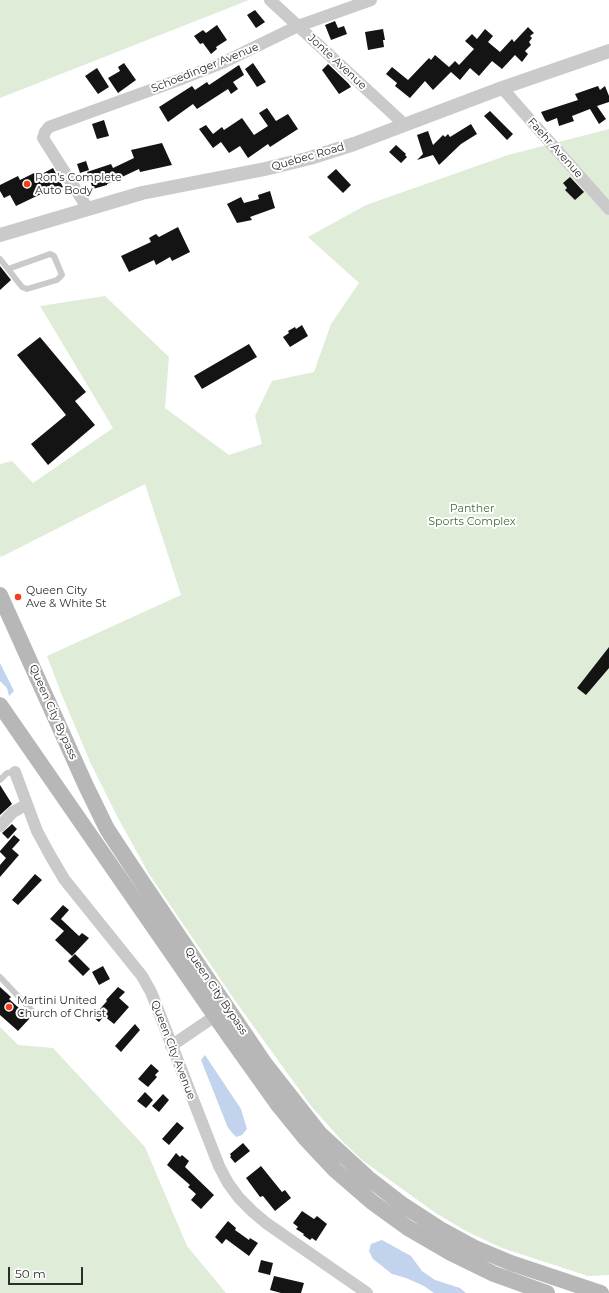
<!DOCTYPE html>
<html>
<head>
<meta charset="utf-8">
<style>
  body { margin:0 }
  #map { position:relative; width:609px; height:1293px; overflow:hidden; background:#fff; font-family:Montserrat,sans-serif }
  canvas { display:block }
  .scale { position:absolute; left:8px; top:1267px; width:75px; height:18px; box-sizing:border-box; border:2px solid #2d2d2d; border-top:0; padding-left:5px; font-size:12px; line-height:14px; white-space:nowrap; color:#2d2d2d; -webkit-text-stroke:3px #fff; paint-order:stroke }
</style>
</head>
<body>
<div id="map">
<canvas width="609" height="1293"></canvas>
<div class="scale">50 m</div>
</div>
<script>
const ctx = document.querySelector('canvas').getContext('2d');
ctx.lineJoin = 'round';
function fill(path, color) { ctx.fillStyle = color; ctx.fill(path, 'evenodd'); }
const toPath = rows => new Path2D(rows.map(r => 'M' + r).join(''));
function trace(path, color, width, dash) { ctx.strokeStyle = color; ctx.lineWidth = width; ctx.lineCap = dash ? 'butt' : 'round'; ctx.setLineDash(dash || []); ctx.stroke(path); }
function drawText(font, color, halo, rows, align = 'center') {
  ctx.font = font + ' Montserrat,sans-serif'; ctx.lineWidth = 4; ctx.setLineDash([]); ctx.textBaseline = 'middle'; ctx.strokeStyle = halo; ctx.fillStyle = color; for (const [text, x, y, turn = 0] of rows) {
    ctx.save(); ctx.translate(x, y); ctx.rotate((+turn || 0) * Math.PI / 180); ctx.textAlign = isNaN(turn) ? turn : align; if (halo) ctx.strokeText(text, 0, 0); ctx.fillText(text, 0, 0); ctx.restore();
  }
}
const green = toPath([
  [0,0,249,0,0,98],
  [609,129,609,1275,588,1276,502,1248,468,1232,437,1214,362,1160,343,1142,311,1106,236,1002,149,874,118,818,91,764,61,693,47,656,181,595,145,484,1,557,0,555,0,464,12,461,33,483,113,428,40,306,105,296,169,357,165,408,229,455,262,444,255,416,272,381,314,372,331,324,359,283,308,237,366,205,508,155],
  [0,1027,18,1045,53,1048,145,1147,187,1246,226,1293,0,1293]
]);
const water = toPath([
  [0,663,14,691,9,696,7,688,0,681],
  [205,1055,241,1109,247,1129,242,1135,236,1137,228,1128,201,1060],
  [382,1240,411,1256,422,1271,435,1280,460,1288,466,1293,434,1293,424,1286,406,1278,392,1274,373,1259,369,1251,371,1244]
]);
const building = toPath([
  [255,10,265,22,256,28,247,15],
  [335,21,338,28,344,26,347,34,331,40,325,25],
  [217,25,227,40,216,47,217,49,211,54,203,43,200,44,194,36,203,30,206,33],
  [528,27,534,33,530,36,532,38,529,42,531,45,525,51,528,54,522,62,515,55,502,69,492,61,479,76,470,68,460,80,451,72,433,90,425,81,410,98,395,86,397,83,386,74,392,67,408,80,429,58,431,60,435,55,449,67,455,61,459,65,474,49,465,41,472,34,477,39,485,29,493,36,488,42,500,52,512,39,514,42],
  [383,29,385,40,383,40,384,47,368,50,365,32],
  [124,63,136,80,118,93,108,78,120,71,118,67],
  [253,63,266,82,257,87,245,69],
  [328,64,348,83,351,87,339,94,322,70],
  [239,65,244,75,233,82,238,89,231,94,228,89,197,109,193,104,168,122,159,107,192,86,195,90,207,82,209,85],
  [97,68,109,87,98,94,85,76],
  [598,86,600,90,605,86,609,96,609,102,597,106,606,119,599,124,590,109,572,116,574,121,559,126,557,118,547,122,545,120,541,112,578,100,575,94],
  [267,108,276,121,288,114,298,129,270,147,268,144,248,158,240,146,229,153,221,142,213,148,199,129,206,125,213,134,222,127,224,130,242,118,254,135,268,126,259,113],
  [490,111,513,134,507,140,484,116],
  [104,120,109,136,97,139,92,124],
  [471,124,477,134,461,144,439,165,433,155,417,160,423,154,417,135,428,131,433,145,443,135,445,137,448,134,450,137],
  [162,143,172,165,140,172,139,169,107,184,107,185,93,189,87,172,111,164,113,168,134,158,131,150],
  [396,145,406,154,405,155,407,157,401,163,389,152],
  [86,161,89,170,80,173,77,164],
  [53,168,63,187,44,196,43,193,16,206,10,195,4,198,0,191,0,185,18,176,20,180,34,173,36,177],
  [336,169,351,185,343,193,327,177],
  [570,177,584,192,575,200,565,190,567,188,563,183],
  [270,191,275,208,250,217,252,220,237,223,227,204,241,197,244,203,259,199,258,195],
  [178,227,190,252,172,261,170,257,156,265,154,260,129,272,121,256,151,242,149,238,156,234,159,237],
  [0,266,11,280,0,290],
  [302,325,308,336,290,347,283,337,289,333,288,331,295,327,296,329],
  [40,337,86,392,75,401,95,425,48,465,31,444,66,415,17,355],
  [249,344,257,357,202,389,194,376],
  [609,647,609,668,586,695,577,688],
  [0,785,12,804,0,815],
  [12,824,17,829,8,839,2,833],
  [14,835,20,840,12,849,19,855,0,877,0,865,6,858,0,852,0,851],
  [35,874,42,880,18,905,12,900],
  [63,905,69,910,61,919,79,936,82,933,89,938,72,956,55,940,64,931,50,919],
  [75,954,90,969,83,976,68,961],
  [103,966,110,979,99,985,92,972],
  [0,987,11,997,9,999,30,1018,18,1031,0,1015],
  [118,987,125,992,119,998,129,1007,114,1024,104,1016,99,1022,93,1017,107,1001,106,1000],
  [135,1024,140,1030,121,1052,115,1046],
  [151,1064,159,1071,155,1075,157,1077,148,1087,138,1079],
  [145,1092,153,1100,146,1108,137,1101],
  [163,1094,169,1100,159,1112,152,1106],
  [177,1122,184,1128,169,1145,162,1139],
  [243,1143,250,1151,235,1163,230,1157,231,1156,230,1154],
  [176,1153,180,1157,182,1155,189,1161,185,1167,214,1195,201,1209,191,1200,196,1194,188,1187,190,1185,167,1165],
  [261,1166,282,1192,285,1190,291,1198,275,1211,263,1196,260,1197,246,1178],
  [302,1211,314,1219,317,1216,327,1224,316,1241,312,1238,310,1240,303,1235,304,1234,296,1229,298,1227,293,1223],
  [228,1221,236,1228,235,1230,249,1240,250,1238,258,1243,249,1256,226,1239,222,1244,215,1237],
  [261,1260,273,1263,270,1275,258,1272],
  [274,1276,304,1283,301,1293,281,1293,270,1290]
]);
const service = toPath([
  [0,259,8,269,22,287,27,289,57,280,62,275,54,256,50,254,8,269],
  [0,780,7,773,15,772],
  [0,977,35,1014]
]);
const minor = toPath([
  [270,0,405,125],
  [502,88,609,209],
  [88,209,43,138,45,132,49,127,184,78,222,63,298,26,371,0],
  [15,772,37,831,50,855,64,879,142,976,151,992,219,1166,228,1183,239,1198,252,1211,266,1223,367,1293],
  [0,826,13,812,26,805],
  [171,1046,221,1012]
]);
const tertiary = toPath([
  [0,235,142,193,265,169,310,158,354,144,502,88,609,51]
]);
const secondary = toPath([
  [0,595,86,786,107,829,132,867,265,1064,320,1134,368,1178,403,1205,440,1229,473,1247,511,1263,601,1293],
  [0,705,229,1036,279,1106,305,1138,335,1170,372,1202,408,1228,451,1253,494,1274,547,1293]
]);
const markers = [
  [27,184,4,"#f73d1c"],
  [18,597,4,"#f73d1c"],
  [9,1007,4,"#f73d1c"]
];
const streetNames = [
  ["Jonte Avenue",337,62,43],
  ["Schoedinger Avenue",205,68,-22],
  ["Faehr Avenue",555,148,48],
  ["Quebec Road",308,157,-16],
  ["Queen City Bypass",53,712,66],
  ["Queen City Bypass",216,991,56],
  ["Queen City Avenue",173,1050,69]
];
const poiNames = [
  ["Ron’s Complete",35,178],
  ["Auto Body",35,191],
  ["Queen City",26,591],
  ["Ave & White St",26,604],
  ["Martini United",17,1001],
  ["Church of Christ",17,1014]
];
const parkNames = [
  ["Panther",472,509],
  ["Sports Complex",472,522]
];
fill(green, '#dfecd8');
fill(water, '#c2d3ee');
fill(building, '#141414');
trace(service, '#cacaca', 6);
trace(minor, '#cacaca', 12);
trace(tertiary, '#cacaca', 14);
trace(secondary, '#b7b7b7', 16);
for (const [x, y, r, color] of markers) { const dot = new Path2D(); dot.arc(x, y, r, 0, 2 * Math.PI); ctx.fillStyle = color; ctx.fill(dot); trace(dot, '#fff', 1.5); }
drawText('11px', '#2d2d2d', '#fff', streetNames);
drawText('11px', '#2d2d2d', '#fff', poiNames, 'left');
drawText('11px', '#436d36', '#fff', parkNames);
</script>
</body>
</html>
